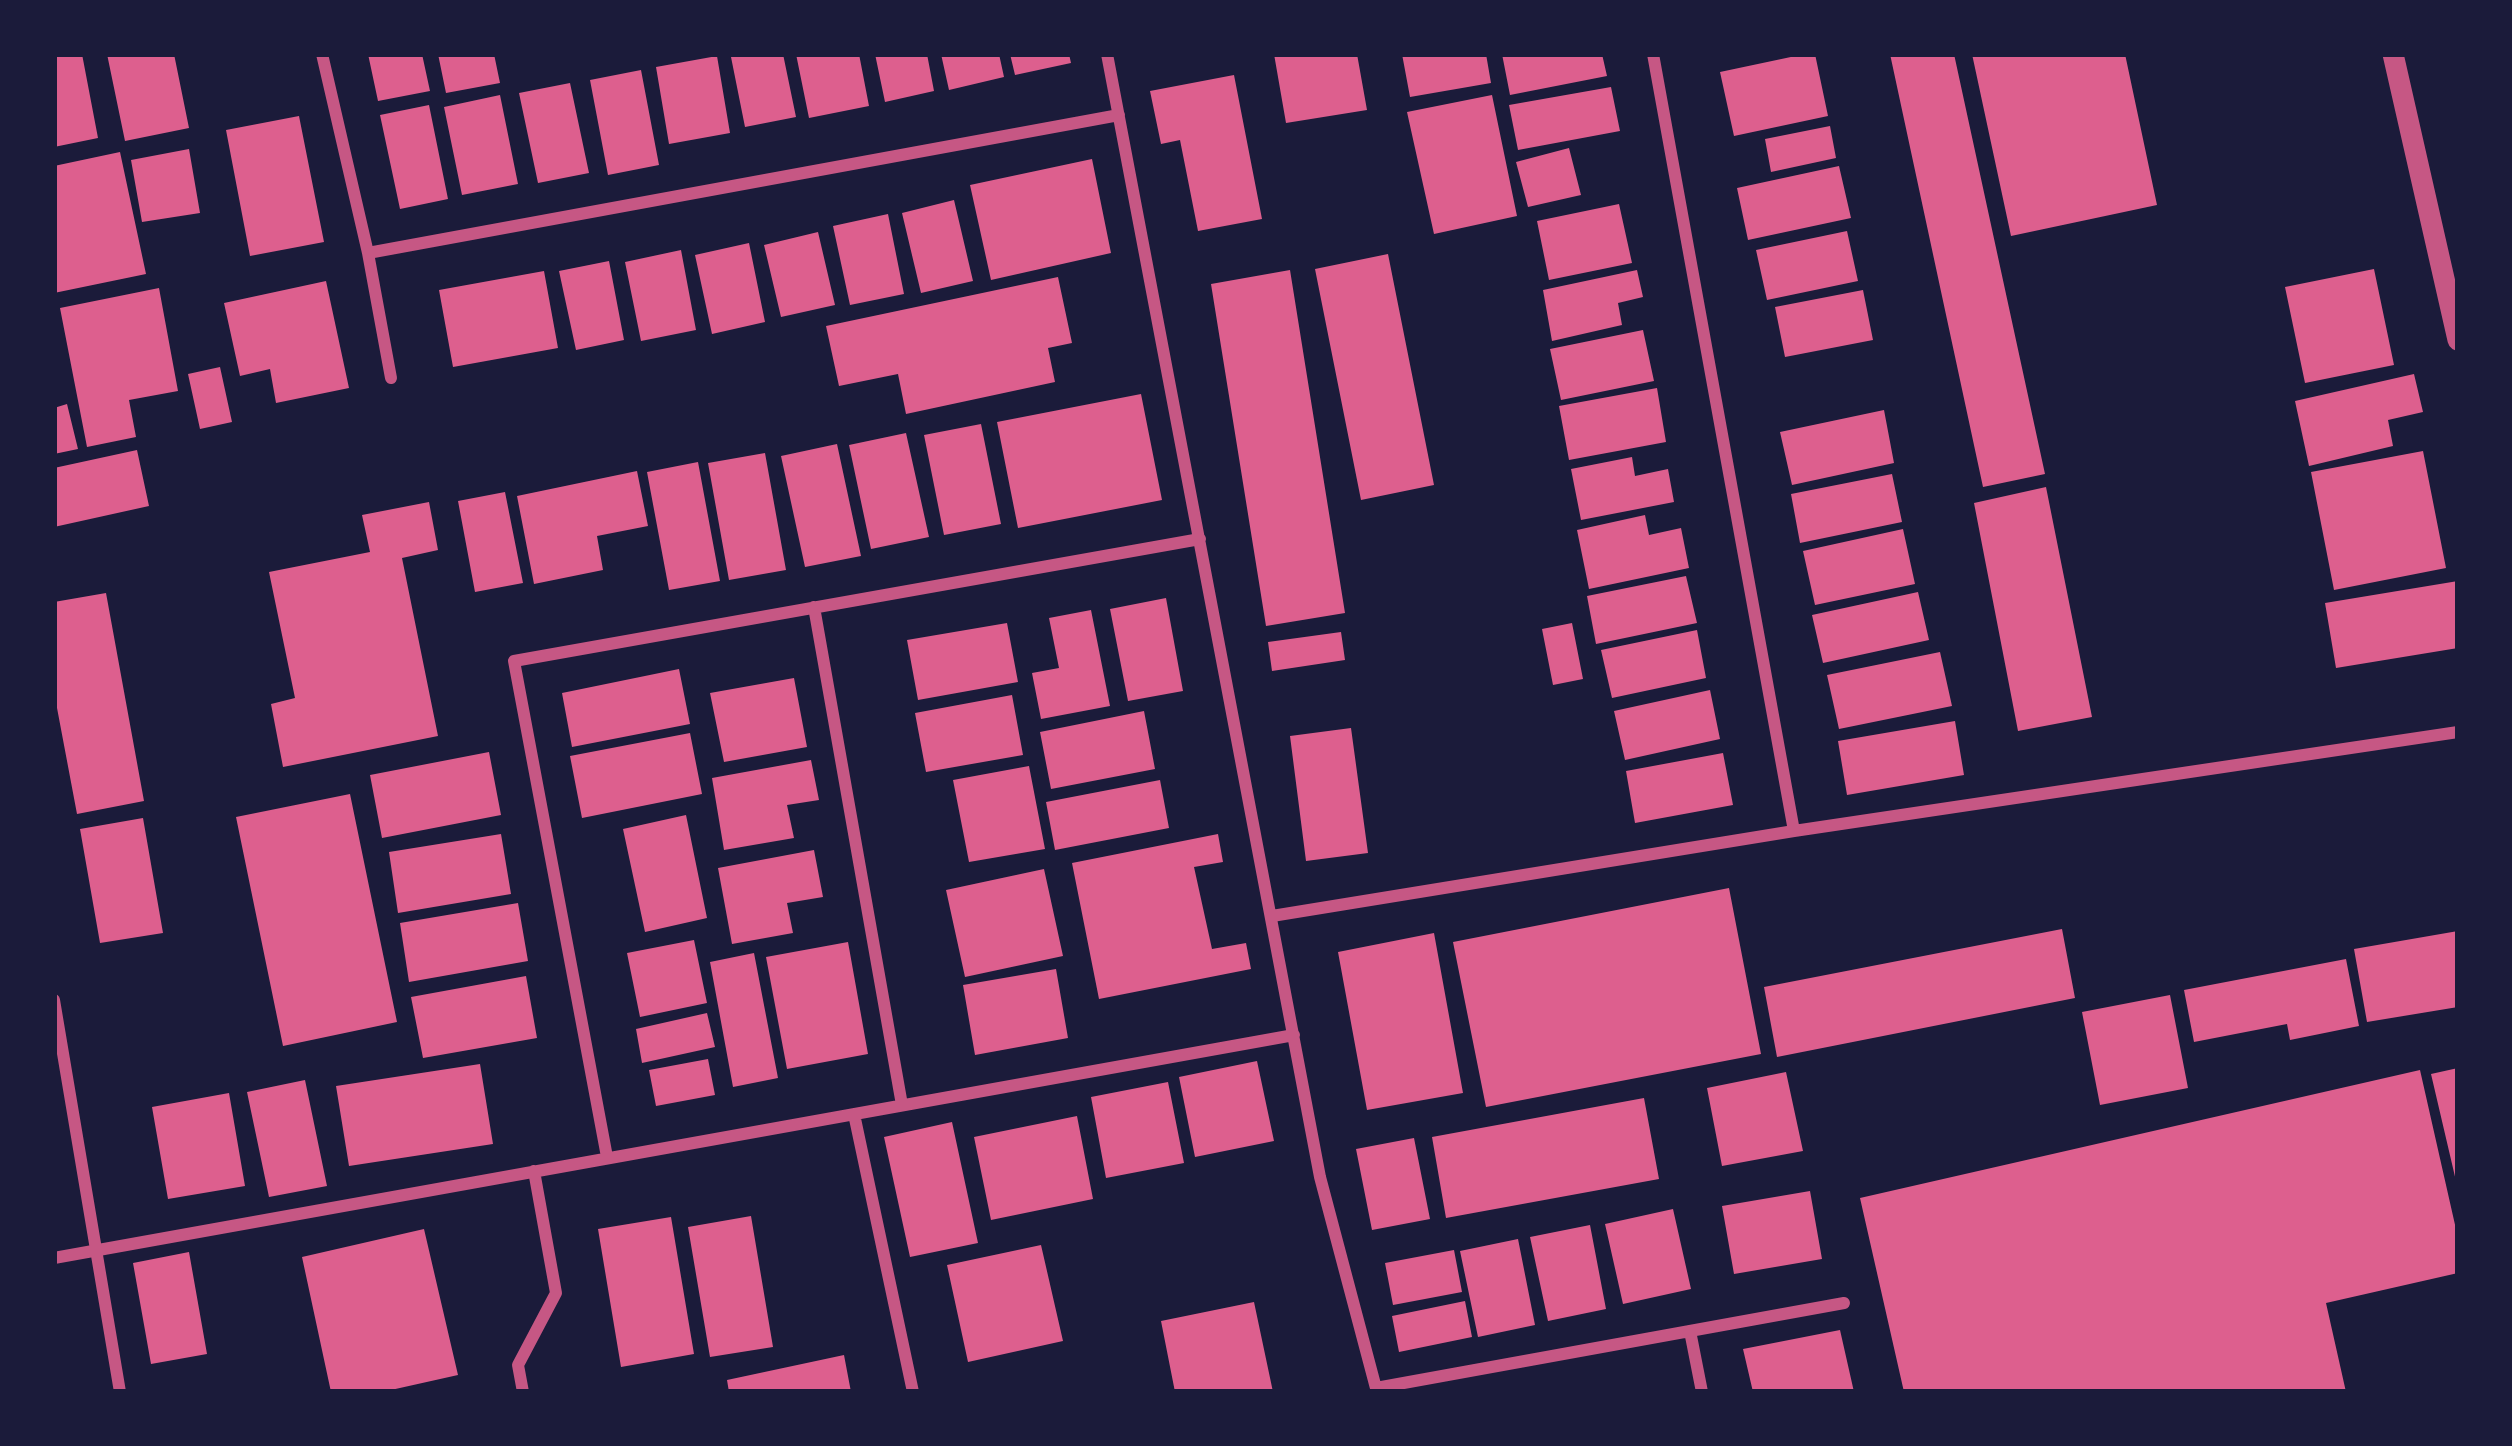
<!DOCTYPE html>
<html>
<head>
<meta charset="utf-8">
<style>
  body { margin:0 }
  #map { position:relative; width:2512px; height:1446px; overflow:hidden; background:#1b1b3a; font-family:"Alegreya Sans",sans-serif }
  canvas { display:block }
  .frame { position:absolute; inset:0; border:57px solid #1b1b3a; pointer-events:none }
</style>
</head>
<body>
<div id="map">
<canvas width="2512" height="1446"></canvas>
<div class="frame"></div>
</div>
<script>
const ctx = document.querySelector('canvas').getContext('2d');
ctx.lineJoin = 'round';
function fill(path, color) { ctx.fillStyle = color; ctx.fill(path, 'evenodd'); }
const toPath = rows => new Path2D(rows.map(r => 'M' + r).join(''));
function trace(path, color, width, dash) { ctx.strokeStyle = color; ctx.lineWidth = width; ctx.lineCap = dash ? 'butt' : 'round'; ctx.setLineDash(dash || []); ctx.stroke(path); }
const building = toPath([
  [54,54,82,54,98,138,54,147],
  [107,54,174,54,189,128,125,141],
  [368,54,422,54,430,91,378,101],
  [438,54,494,54,500,83,446,93],
  [744,54,783,54,796,117,745,127,731,57],
  [796,54,859,54,869,106,809,118],
  [875,54,927,54,934,91,885,102],
  [941,54,999,54,1004,77,949,90],
  [1010,54,1069,54,1071,63,1015,75],
  [1274,54,1357,54,1367,110,1286,123],
  [1402,54,1486,54,1491,83,1410,97],
  [1502,54,1602,54,1607,76,1510,95],
  [1805,54,1815,54,1828,116,1734,136,1720,72],
  [1890,54,1954,54,2045,474,1983,487],
  [1972,54,2125,54,2157,205,2011,236],
  [717,56,730,133,669,144,656,67],
  [641,70,659,165,608,175,590,80],
  [1234,75,1262,219,1198,231,1180,140,1161,144,1150,91],
  [570,83,589,173,538,183,519,93],
  [1611,87,1620,131,1518,150,1509,105],
  [500,95,518,184,462,195,444,107],
  [1492,95,1517,216,1434,234,1407,112],
  [429,105,448,199,400,209,380,115],
  [299,116,324,242,250,256,226,130],
  [1830,126,1836,158,1771,172,1765,139],
  [1569,148,1581,195,1528,207,1516,162],
  [189,149,200,213,142,222,131,160],
  [120,152,146,274,54,293,54,166],
  [1092,159,1111,253,991,280,970,185],
  [1839,166,1851,218,1748,240,1737,188],
  [954,200,973,281,921,293,902,213],
  [1619,204,1632,263,1549,280,1537,221],
  [888,214,904,294,850,305,833,226],
  [1847,231,1858,281,1767,300,1756,250],
  [818,232,835,305,781,317,764,245],
  [749,243,765,322,712,334,695,255],
  [681,250,696,330,641,341,625,262],
  [1388,254,1434,485,1361,500,1315,269],
  [609,261,624,340,576,350,559,271],
  [2374,269,2394,365,2305,383,2285,287],
  [1290,270,1345,613,1266,626,1211,284],
  [1637,270,1643,297,1618,303,1622,325,1552,341,1543,290],
  [544,271,558,348,453,367,439,290],
  [1058,277,1072,343,1048,348,1055,382,906,414,898,374,839,386,826,326],
  [326,281,349,388,276,403,270,369,240,376,224,303],
  [159,288,178,391,129,400,136,437,87,447,60,308],
  [1863,290,1873,340,1785,357,1775,307],
  [1643,330,1654,381,1561,400,1550,349],
  [220,367,232,422,200,429,188,374],
  [2414,374,2423,412,2388,420,2393,446,2309,466,2295,401],
  [1657,388,1666,442,1569,460,1559,406],
  [1141,394,1162,500,1018,528,997,422],
  [67,404,78,449,54,454,54,408],
  [1884,410,1894,463,1792,485,1780,432],
  [981,424,1001,524,944,535,924,435],
  [906,433,929,537,871,549,849,445],
  [837,444,861,556,805,567,781,456],
  [137,450,149,506,54,527,54,468],
  [2423,451,2446,568,2334,590,2311,472],
  [765,453,786,570,729,580,708,463],
  [1632,457,1635,476,1668,469,1674,502,1581,520,1571,469],
  [698,462,720,581,669,590,647,472],
  [637,471,648,526,597,536,603,570,534,584,517,496],
  [1892,474,1902,522,1800,543,1791,494],
  [2046,487,2092,717,2018,731,1974,503],
  [505,492,523,583,475,592,458,501],
  [429,502,438,550,402,558,438,736,283,767,271,704,295,698,269,572,370,552,362,515],
  [1645,515,1649,535,1681,528,1689,568,1589,589,1577,530],
  [1903,529,1915,584,1815,605,1803,551],
  [1686,576,1697,623,1596,644,1587,596],
  [2458,581,2458,648,2336,668,2325,603],
  [1918,592,1929,640,1823,663,1812,615],
  [106,593,144,801,77,814,54,692,54,602],
  [1166,598,1183,691,1128,701,1110,609],
  [1091,610,1110,706,1041,719,1032,673,1059,668,1049,618],
  [1007,623,1018,682,918,700,907,640],
  [1572,623,1583,679,1553,685,1542,629],
  [1697,630,1706,678,1612,698,1601,650],
  [1341,632,1345,660,1272,671,1268,642],
  [1940,652,1952,706,1839,729,1827,675],
  [679,669,690,724,572,747,562,693],
  [794,678,807,747,724,762,710,693],
  [1710,690,1720,739,1625,760,1614,711],
  [1012,695,1023,755,926,772,915,713],
  [1144,711,1155,769,1051,789,1040,732],
  [1955,721,1964,775,1847,795,1838,741],
  [1351,728,1368,853,1306,861,1290,736],
  [690,733,702,794,582,818,570,756],
  [489,752,501,815,382,838,370,775],
  [1723,753,1733,805,1635,823,1626,771],
  [811,760,819,800,787,805,794,838,724,850,712,778],
  [1029,766,1045,849,969,862,953,780],
  [1160,780,1169,828,1055,850,1046,802],
  [350,794,397,1022,283,1046,236,817],
  [686,815,707,918,645,932,623,829],
  [143,818,163,933,100,943,80,829],
  [501,834,511,894,398,913,389,852],
  [1218,834,1223,862,1194,867,1212,949,1246,943,1251,969,1099,999,1072,863],
  [814,850,823,897,787,903,793,933,732,944,718,868],
  [1044,869,1063,956,965,977,946,890],
  [1729,888,1761,1054,1486,1107,1453,942],
  [518,903,528,961,409,982,400,923],
  [2062,929,2075,998,1777,1057,1764,987],
  [2458,931,2458,1007,2367,1022,2354,949],
  [1434,933,1463,1093,1367,1110,1338,952],
  [694,940,707,1003,640,1017,627,953],
  [848,942,868,1054,787,1069,766,957],
  [754,953,778,1078,733,1087,710,962],
  [2346,959,2359,1026,2290,1040,2287,1024,2194,1042,2184,990],
  [1056,969,1068,1038,975,1055,963,985],
  [526,976,537,1038,423,1058,411,997],
  [2170,995,2188,1088,2100,1105,2082,1012],
  [707,1013,715,1047,642,1063,636,1029],
  [708,1059,715,1095,656,1106,649,1070],
  [1257,1061,1274,1141,1195,1157,1179,1077],
  [480,1064,493,1144,349,1166,336,1086],
  [2458,1068,2458,1181,2456,1181,2431,1074],
  [2420,1070,2458,1238,2458,1273,2326,1303,2346,1392,1904,1392,1860,1198],
  [1786,1072,1803,1151,1722,1166,1707,1088],
  [305,1080,327,1186,269,1197,247,1092],
  [1168,1082,1184,1163,1106,1178,1091,1097],
  [229,1093,245,1186,168,1199,152,1107],
  [1644,1098,1659,1179,1446,1218,1432,1137],
  [1077,1116,1093,1199,991,1220,974,1137],
  [952,1122,978,1243,910,1257,884,1137],
  [1414,1138,1430,1219,1372,1230,1356,1149],
  [1810,1191,1822,1259,1734,1274,1722,1206],
  [1673,1209,1691,1289,1623,1304,1605,1224],
  [751,1216,773,1347,710,1357,688,1227],
  [671,1217,694,1354,621,1367,598,1229],
  [1590,1225,1606,1309,1548,1321,1530,1237],
  [424,1229,458,1375,382,1392,331,1392,302,1257],
  [1518,1239,1535,1325,1478,1337,1460,1251],
  [1041,1245,1063,1341,968,1362,947,1265],
  [1454,1250,1462,1292,1393,1305,1385,1263],
  [189,1252,207,1354,151,1364,133,1263],
  [1465,1301,1472,1337,1399,1352,1392,1316],
  [1254,1302,1273,1392,1175,1392,1161,1321],
  [1840,1330,1854,1392,1753,1392,1743,1349],
  [844,1355,851,1392,729,1392,727,1380]
]);
const minor = toPath([
  [322,54,368,253,391,378],
  [1107,54,1320,1177,1377,1392],
  [1653,54,1794,831],
  [368,253,1119,115],
  [814,607,902,1105],
  [1272,916,1794,831,2458,732],
  [54,1000,120,1392],
  [854,1114,913,1392],
  [607,1157,514,661,1200,539],
  [54,1258,1294,1035],
  [1690,1331,1702,1392],
  [1376,1388,1844,1303],
  [523,1392,518,1365,556,1293,534,1171]
]);
const tertiary = toPath([
  [2393,54,2458,340]
]);
fill(building, '#dd5f8e');
trace(minor, '#c65784', 12);
trace(tertiary, '#c65784', 21);
</script>
</body>
</html>
